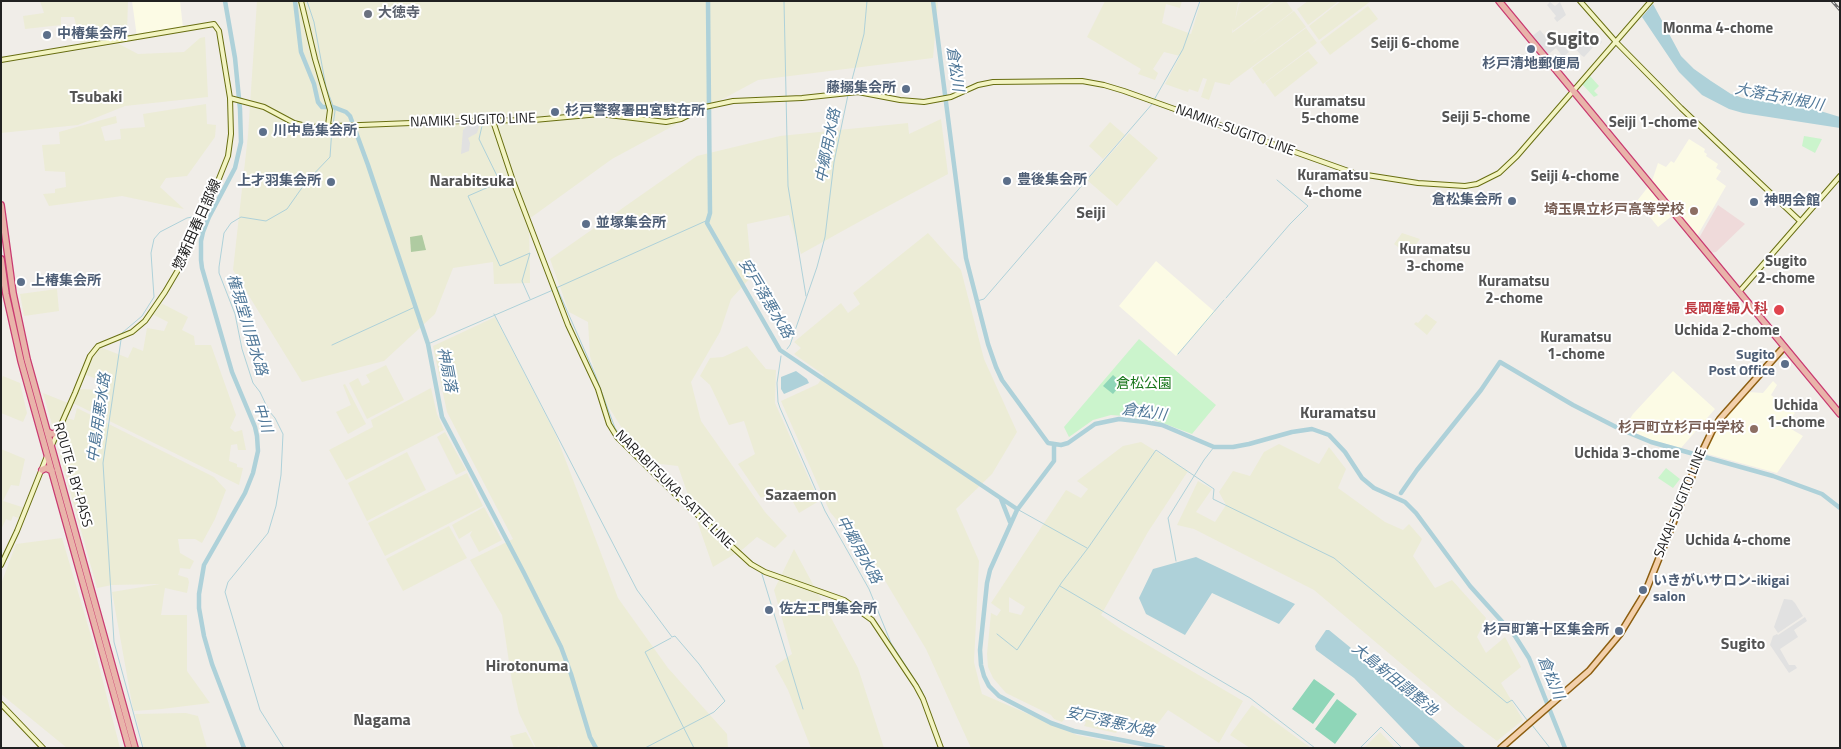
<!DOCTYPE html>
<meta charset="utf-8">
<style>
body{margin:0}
#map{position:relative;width:1841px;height:749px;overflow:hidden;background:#f0ede8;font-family:"Titillium Web",sans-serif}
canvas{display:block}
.frame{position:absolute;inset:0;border:2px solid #212121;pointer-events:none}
</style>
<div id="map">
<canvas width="1841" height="749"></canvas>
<div class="frame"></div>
</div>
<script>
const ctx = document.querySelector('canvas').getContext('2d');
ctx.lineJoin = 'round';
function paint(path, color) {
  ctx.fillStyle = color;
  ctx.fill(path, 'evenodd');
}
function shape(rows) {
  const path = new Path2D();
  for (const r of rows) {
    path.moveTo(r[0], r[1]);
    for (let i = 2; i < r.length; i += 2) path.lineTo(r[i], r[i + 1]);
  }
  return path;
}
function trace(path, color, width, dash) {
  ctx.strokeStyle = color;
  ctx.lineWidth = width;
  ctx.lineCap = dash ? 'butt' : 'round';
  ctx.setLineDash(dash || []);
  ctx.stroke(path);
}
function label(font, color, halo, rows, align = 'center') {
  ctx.font = font + ' "Titillium Web","Noto Sans JP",sans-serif';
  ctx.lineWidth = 4;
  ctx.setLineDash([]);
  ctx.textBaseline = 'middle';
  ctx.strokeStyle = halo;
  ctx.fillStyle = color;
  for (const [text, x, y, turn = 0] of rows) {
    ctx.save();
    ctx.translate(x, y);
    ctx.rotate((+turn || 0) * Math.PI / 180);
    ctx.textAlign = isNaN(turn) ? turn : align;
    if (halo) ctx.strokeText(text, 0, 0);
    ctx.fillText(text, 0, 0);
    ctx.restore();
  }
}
paint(shape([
 [1718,205,1745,224,1716,252,1711,253,1699,238]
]), '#efdada');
paint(shape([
 [132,1,180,1,183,28,137,37],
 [1689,139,1705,149,1704,152,1707,154,1706,156,1718,164,1716,168,1721,171,1716,179,1726,186,1697,236,1652,181,1658,163,1666,167,1671,161,1674,163],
 [1648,187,1672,216,1658,227,1637,201],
 [1156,261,1215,312,1176,356,1119,306],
 [1673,371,1715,409,1681,448,1652,440,1624,428,1633,414],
 [1773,381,1777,385,1771,395,1795,413,1786,426,1803,436,1777,473,1704,453,1718,427,1748,392,1763,393]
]), '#fcfbe5');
paint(shape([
 [40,1,128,1,127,32,81,45,74,17,61,17,61,25,25,29,23,16,44,13],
 [257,1,938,1,933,58,758,80,612,159,529,219,530,283,494,284,493,262,453,268,435,314,384,361,302,382,233,270,248,135],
 [1105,1,1182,1,1180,8,1166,4,1162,23,1191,34,1201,1,1241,1,1238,3,1235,21,1239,4,1243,1,1273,1,1233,31,1233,28,1232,33,1275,1,1286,1,1293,11,1248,46,1294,11,1306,27,1230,83,1230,85,1215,82,1209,100,1201,97,1207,79,1203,78,1198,92,1189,89,1188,92,1165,84,1180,56,1164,52,1153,69,1158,73,1155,80,1138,74,1141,69,1087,37],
 [1308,1,1339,1,1308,25,1297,9],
 [1341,1,1371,1,1319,40,1309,26],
 [1368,6,1378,19,1330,55,1320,42],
 [1306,28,1317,43,1263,84,1252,68],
 [205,37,208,97,125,106,78,125,1,133,1,63,119,44,138,54,184,52,200,38],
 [1308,51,1318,63,1275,97,1265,83],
 [206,104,207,124,216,125,215,137,187,176,166,178,160,187,184,209,122,196,49,206,43,194,55,193,55,189,66,187,65,172,45,171,42,145,60,144,59,132,116,116,117,123,101,127,105,141,121,139,120,129,145,127,143,114],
 [941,119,948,174,866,218,801,254,789,215,747,224,752,276,731,299,720,332,691,382,701,421,765,512,787,536,775,548,757,537,743,549,713,567,678,466,643,462,605,401,590,356,588,322,569,312,550,259,697,156,780,136,908,123,909,134],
 [1110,122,1125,135,1103,159,1089,146],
 [1129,133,1158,158,1117,206,1087,180],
 [928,233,961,270,984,359,1017,432,992,474,956,509,979,561,974,662,982,694,1077,735,1143,748,971,748,926,649,878,569,830,512,781,401,818,384,824,375,794,354,801,348,794,342,841,303,848,313,860,304,853,293],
 [1402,233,1420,239,1412,250,1405,245,1402,250,1394,244],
 [57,289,59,311,24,316,20,294],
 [159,302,188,317,182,330,194,336,195,345,211,345,236,415,230,428,235,432,242,430,246,450,238,450,237,444,231,445,229,461,237,464,237,467,243,468,239,485,73,403,80,389,100,390,102,385,99,380,84,374,93,354,100,347,128,358,133,347,143,351,147,328,164,331,168,322,152,314],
 [1426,314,1437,322,1427,335,1414,324,1416,322,1418,323],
 [495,317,556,435,618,598,668,668,727,734,728,748,560,748,559,746,554,748,536,748,519,713,512,682,502,615,470,560,513,539,447,412,433,346],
 [747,346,766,369,776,370,775,403,819,501,799,513,786,489,761,498,738,464,755,454,744,421,729,425,710,385,700,376,710,358,723,357],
 [386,365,404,400,367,419,349,383,358,378,362,386,370,382,366,375],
 [3,376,20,383,27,413,23,422,1,413,1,381],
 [345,384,366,424,348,434,336,412,351,405,343,385],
 [431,388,437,414,444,430,346,480,329,450,373,427,371,420],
 [43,393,68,403,56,429,53,428],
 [77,408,214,477,226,490,215,519,202,543,195,539,178,539,180,553,194,561,190,569,180,568,178,575,188,578,189,582,187,593,165,588,161,615,187,615,187,671,210,703,162,709,134,711,133,709,112,592,160,584,112,585,97,588,60,455,61,455,66,441,57,437,66,418,74,420],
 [445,432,466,470,456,475,437,437],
 [1141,442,1188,471,1148,532,1101,615,1122,630,1243,701,1219,743,1168,710,1156,726,1154,725,1147,731,1133,724,1135,721,1128,716,1116,733,1084,726,1086,722,1079,717,1080,713,1073,708,1062,722,1054,719,1051,715,1006,693,993,678,988,667,987,654,991,613,997,616,1001,610,991,603,1066,490,1081,498,1088,489,1077,481,1123,446],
 [1009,597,1025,607,1021,615,1009,612],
 [1279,444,1319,464,1329,447,1346,469,1338,488,1385,522,1403,530,1409,524,1422,539,1413,556,1435,588,1452,580,1486,618,1477,637,1486,653,1505,637,1521,667,1501,683,1523,720,1497,741,1456,710,1314,590,1194,529,1177,525,1198,481,1212,489,1196,512,1215,522,1226,505,1219,492,1233,471,1250,476,1264,452],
 [1,449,25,459,19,486,11,485,3,501,25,508,21,519,13,516,11,521,6,519,1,530],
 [407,452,426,490,367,521,348,483],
 [467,473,483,506,385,556,368,523],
 [484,507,502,540,479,552,470,535,472,531,459,539,452,525],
 [449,526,467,558,403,591,386,559],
 [62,538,92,639,120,748,67,748,1,694,1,584,16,544],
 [794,549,858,668,884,748,811,748,788,690,775,666,792,654,774,590],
 [1252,705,1311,748,1250,748,1230,735],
 [186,713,198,716,207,748,144,748,135,714],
 [526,732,535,748,514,748,510,736],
 [1380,732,1395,748,1364,748]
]), '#ececd6');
paint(shape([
 [422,235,426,250,411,252,410,237]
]), '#afcba1');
paint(shape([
 [1590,76,1599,86,1594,91,1598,95,1594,97,1582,84],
 [1804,136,1822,139,1815,153,1802,146],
 [1139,339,1216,405,1192,434,1149,418,1111,415,1093,420,1069,437,1064,427],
 [1666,468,1680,479,1673,488,1658,478]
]), '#cbf4cc');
paint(shape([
 [1113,375,1122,383,1113,394,1103,386],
 [1314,679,1335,694,1313,724,1292,709],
 [1337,699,1357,714,1335,744,1315,729]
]), '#8fd6b8');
paint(shape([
 [1550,2,1555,6,1560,2,1566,15,1557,22,1554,18,1556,16,1547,5],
 [1540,30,1554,47,1560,42,1569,52,1563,57,1556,48,1546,56,1531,37],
 [1596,35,1602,42,1600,44,1598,42,1584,57,1581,55,1573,46,1580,40,1585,45],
 [469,124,480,124,477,133,468,138,470,143,469,151,461,154,463,130],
 [1784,599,1792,600,1795,603,1803,616,1778,633,1774,627],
 [1805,617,1807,621,1794,630,1798,637,1780,649,1789,665,1795,665,1797,668,1789,673,1770,645,1773,636,1777,634,1778,635]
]), '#e1e1e1');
paint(shape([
 [1653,4,1681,56,1694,69,1711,81,1731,94,1743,98,1817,110,1840,117,1840,128,1743,113,1729,109,1702,95,1679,72,1642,17],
 [796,371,807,379,809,383,784,394,781,389,781,377],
 [1196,557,1295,604,1279,624,1212,593,1185,635,1146,614,1139,598,1153,569],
 [1326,630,1329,630,1351,648,1351,651,1359,655,1465,747,1421,748,1354,678,1316,650,1315,646]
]), '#aed1d9');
trace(shape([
 [307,1,314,22,326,87,335,111,333,125],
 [784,1,788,186,806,296],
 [849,91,864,34,867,1],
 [1154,100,1183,49,1200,1],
 [482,126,479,139,500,182,468,196,500,266,530,253,522,281,530,299],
 [203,216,209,217],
 [556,288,708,220],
 [557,288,595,374,615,428,626,443,736,547],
 [1226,298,1290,224,1308,206,1277,180],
 [977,301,984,299,1153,103],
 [494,314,637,590,672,637,675,636,699,664,725,701,714,712,645,748],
 [428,344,553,290],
 [332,345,415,307],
 [787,349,790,345,817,267,825,237,834,162,848,95],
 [1178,354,1224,300],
 [781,356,777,383,778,402,780,408,825,511,869,589,891,643,922,691,943,748],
 [1017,509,1087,548],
 [746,557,755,564],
 [1176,561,1168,518,1204,460,1214,447],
 [761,571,803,709],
 [1060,586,1250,698,1315,748],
 [997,634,1017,650,1062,582,1088,548,1156,450,1214,489,1213,499,1334,558,1507,703,1512,700,1527,720],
 [671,638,645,652,694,748],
 [1532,725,1550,748],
 [143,748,114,642,103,463,122,333,142,316,154,297,151,253,154,239,160,232,187,218,197,216],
 [284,748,260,710,225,592,228,582,268,533,276,506,281,475,283,434,275,418,269,411,260,392,253,383,242,349,235,314,219,273,219,267,224,233,231,223,241,217,266,221,287,209,306,182,330,157,332,128],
 [1360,748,1381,727,1402,748]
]), '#aed1d9', 1);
trace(shape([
 [225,1,235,58,240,109,241,142,235,168,209,217,203,232,201,241,201,260,202,268,232,372,255,427,257,436,258,451,253,473,245,493,204,565,199,594,199,608,204,636,212,664,244,748],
 [295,1,301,52,314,84,318,102,322,107,333,107,346,112,350,116,368,165,428,344,442,417,524,573,561,647,571,674,590,737,596,748],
 [708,1,710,213,707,223,780,350,1017,509],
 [933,1,966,258,988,344,996,367,1002,380,1048,443,1061,445,1068,443,1095,424,1119,419,1145,422,1162,425,1214,447,1233,447,1249,444,1292,432,1312,429,1329,435,1345,452,1362,478,1374,488,1405,502,1416,513,1470,586,1515,636,1529,658,1565,748],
 [1622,430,1651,442,1773,476,1822,494,1840,508],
 [1054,445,1054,461,1017,510,990,570,987,583,980,650,981,665,984,676,989,686,999,696,1051,723,1074,731,1163,748],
 [1401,493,1417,470,1481,390,1500,362,1573,405,1616,427],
 [1001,499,1010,522]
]), '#aed1d9', 4.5);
const secondary = shape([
 [301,1,315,59,330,110,328,125],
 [1580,1,1616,42,1681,108,1800,221],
 [1,60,214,24,219,31,230,98,231,134,228,156,218,181,201,212,188,253,165,292,145,321,132,332,98,346,90,356,75,393,52,445],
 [230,98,264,107,294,123,310,127,462,121,534,120,600,114,666,122,681,119,705,107,733,101,802,98,858,92,900,100,924,102,951,97,978,85,993,82,1082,81,1104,85,1124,91,1354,173,1418,183,1465,186,1477,184,1499,173,1517,156,1651,1],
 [493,121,513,181,568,325,598,389,609,424,617,437,678,497,751,564,765,572,844,600,872,620,916,686,923,699,941,748],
 [1739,292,1840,176],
 [1,565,17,531,47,456],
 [1,704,43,748]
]);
const primary = shape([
 [1501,748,1589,671,1620,634,1645,593,1700,456,1712,431,1720,419,1784,347]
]);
const trunk = shape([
 [1499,1,1840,414],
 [1,205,13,293,27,359,135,748],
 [1,259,6,294,21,361,129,748],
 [47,431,51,434,57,433],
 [42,470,46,468,52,471]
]);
trace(secondary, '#686e11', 6);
trace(primary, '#8d5e10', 8);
trace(trunk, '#c93a71', 8);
trace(secondary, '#f3f4c3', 4);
trace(primary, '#f3d0ab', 5);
trace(trunk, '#e9b4aa', 5.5);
const rail = shape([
 [1832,1,1840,10]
]);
trace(rail, '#6f6f6f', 3);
trace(rail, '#fff', 1, [4]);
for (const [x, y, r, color] of [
 [368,14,5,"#6b7280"],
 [47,35,5,"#5c6f8a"],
 [1531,49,5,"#5c6f8a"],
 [906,89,5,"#5c6f8a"],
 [555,112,5,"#5c6f8a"],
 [263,132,5,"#5c6f8a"],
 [1007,181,5,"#5c6f8a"],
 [331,182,5,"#5c6f8a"],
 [1512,201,5,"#5c6f8a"],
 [1754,202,5,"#5c6f8a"],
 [1694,211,5,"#8d6e63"],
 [586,224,5,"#5c6f8a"],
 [21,282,5,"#5c6f8a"],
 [1779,310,6,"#e0444e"],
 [1785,364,5,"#5c6f8a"],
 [1754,429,5,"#8d6e63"],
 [1643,590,5,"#5c6f8a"],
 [769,610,5,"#5c6f8a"],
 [1619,631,5,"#5c6f8a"]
]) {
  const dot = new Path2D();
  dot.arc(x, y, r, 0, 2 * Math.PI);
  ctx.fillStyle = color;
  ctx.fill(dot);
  trace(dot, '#fff', 2);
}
label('bold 14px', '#5b616d', '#fff', [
 ["大徳寺",378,14]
], 'left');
label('bold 14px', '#4e5e75', '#fff', [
 ["中椿集会所",57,35],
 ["杉戸清地郵便局",1531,65,"center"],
 ["藤搦集会所",896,89,"right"],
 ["杉戸警察署田宮駐在所",565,112],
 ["川中島集会所",273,132],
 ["豊後集会所",1017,181],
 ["上才羽集会所",321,182,"right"],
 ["倉松集会所",1502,201,"right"],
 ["神明会館",1764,202],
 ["並塚集会所",596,224],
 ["上椿集会所",31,282],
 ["Sugito",1775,356,"right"],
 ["Post Office",1775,372,"right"],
 ["いきがいサロン-ikigai",1653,582],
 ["salon",1653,598],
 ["佐左エ門集会所",779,610],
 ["杉戸町第十区集会所",1609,631,"right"]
], 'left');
label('14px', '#212121', '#fff', [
 ["NAMIKI-SUGITO LINE",473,121,-2],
 ["NAMIKI-SUGITO LINE",1235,131,20],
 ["惣新田春日部線",198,225,-66],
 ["ROUTE 4 BY-PASS",72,475,74],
 ["NARABITSUKA-SATTE LINE",674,490,45],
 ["SAKAI-SUGITO LINE",1681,503,-68]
]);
label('bold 14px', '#785e54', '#fff', [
 ["埼玉県立杉戸高等学校",1684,211],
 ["杉戸町立杉戸中学校",1744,429]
], 'right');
label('bold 14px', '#be3a42', '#fff', [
 ["長岡産婦人科",1768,310]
], 'right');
label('14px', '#18761b', '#fff', [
 ["倉松公園",1144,385]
]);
label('bold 15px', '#545454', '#fff', [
 ["Monma 4-chome",1718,29],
 ["Seiji 6-chome",1415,44],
 ["Kuramatsu",1330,102],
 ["5-chome",1330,119],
 ["Seiji 5-chome",1486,118],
 ["Seiji 1-chome",1653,123],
 ["Kuramatsu",1333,176],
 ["4-chome",1333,193],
 ["Seiji 4-chome",1575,177],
 ["Kuramatsu",1435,250],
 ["3-chome",1435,267],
 ["Sugito",1786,262],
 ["2-chome",1786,279],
 ["Kuramatsu",1514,282],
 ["2-chome",1514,299],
 ["Uchida 2-chome",1727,331],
 ["Kuramatsu",1576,338],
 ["1-chome",1576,355],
 ["Uchida",1796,406],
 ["1-chome",1796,423],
 ["Uchida 3-chome",1627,454],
 ["Uchida 4-chome",1738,541]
]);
label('italic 15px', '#4f7798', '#fff', [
 ["倉松川",954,69,82],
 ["大落古利根川",1779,98,11],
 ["中郷用水路",829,146,-79],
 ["安戸落悪水路",765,299,59],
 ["権現堂川用水路",246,325,73],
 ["神扇落",446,370,79],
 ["倉松川",1144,413,8],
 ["中島用悪水路",100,418,-82],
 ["中川",262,418,73],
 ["中郷用水路",858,550,61],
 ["倉松川",1550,678,68],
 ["大島新田調整池",1394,680,39],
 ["安戸落悪水路",1110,723,13]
]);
label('bold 16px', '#545454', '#fff', [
 ["Tsubaki",96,98],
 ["Narabitsuka",472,182],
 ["Seiji",1091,214],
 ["Kuramatsu",1338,414],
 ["Sazaemon",801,496],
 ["Sugito",1743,645],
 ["Hirotonuma",527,667],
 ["Nagama",382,721]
]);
label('bold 19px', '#545454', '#fff', [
 ["Sugito",1573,40]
]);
</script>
